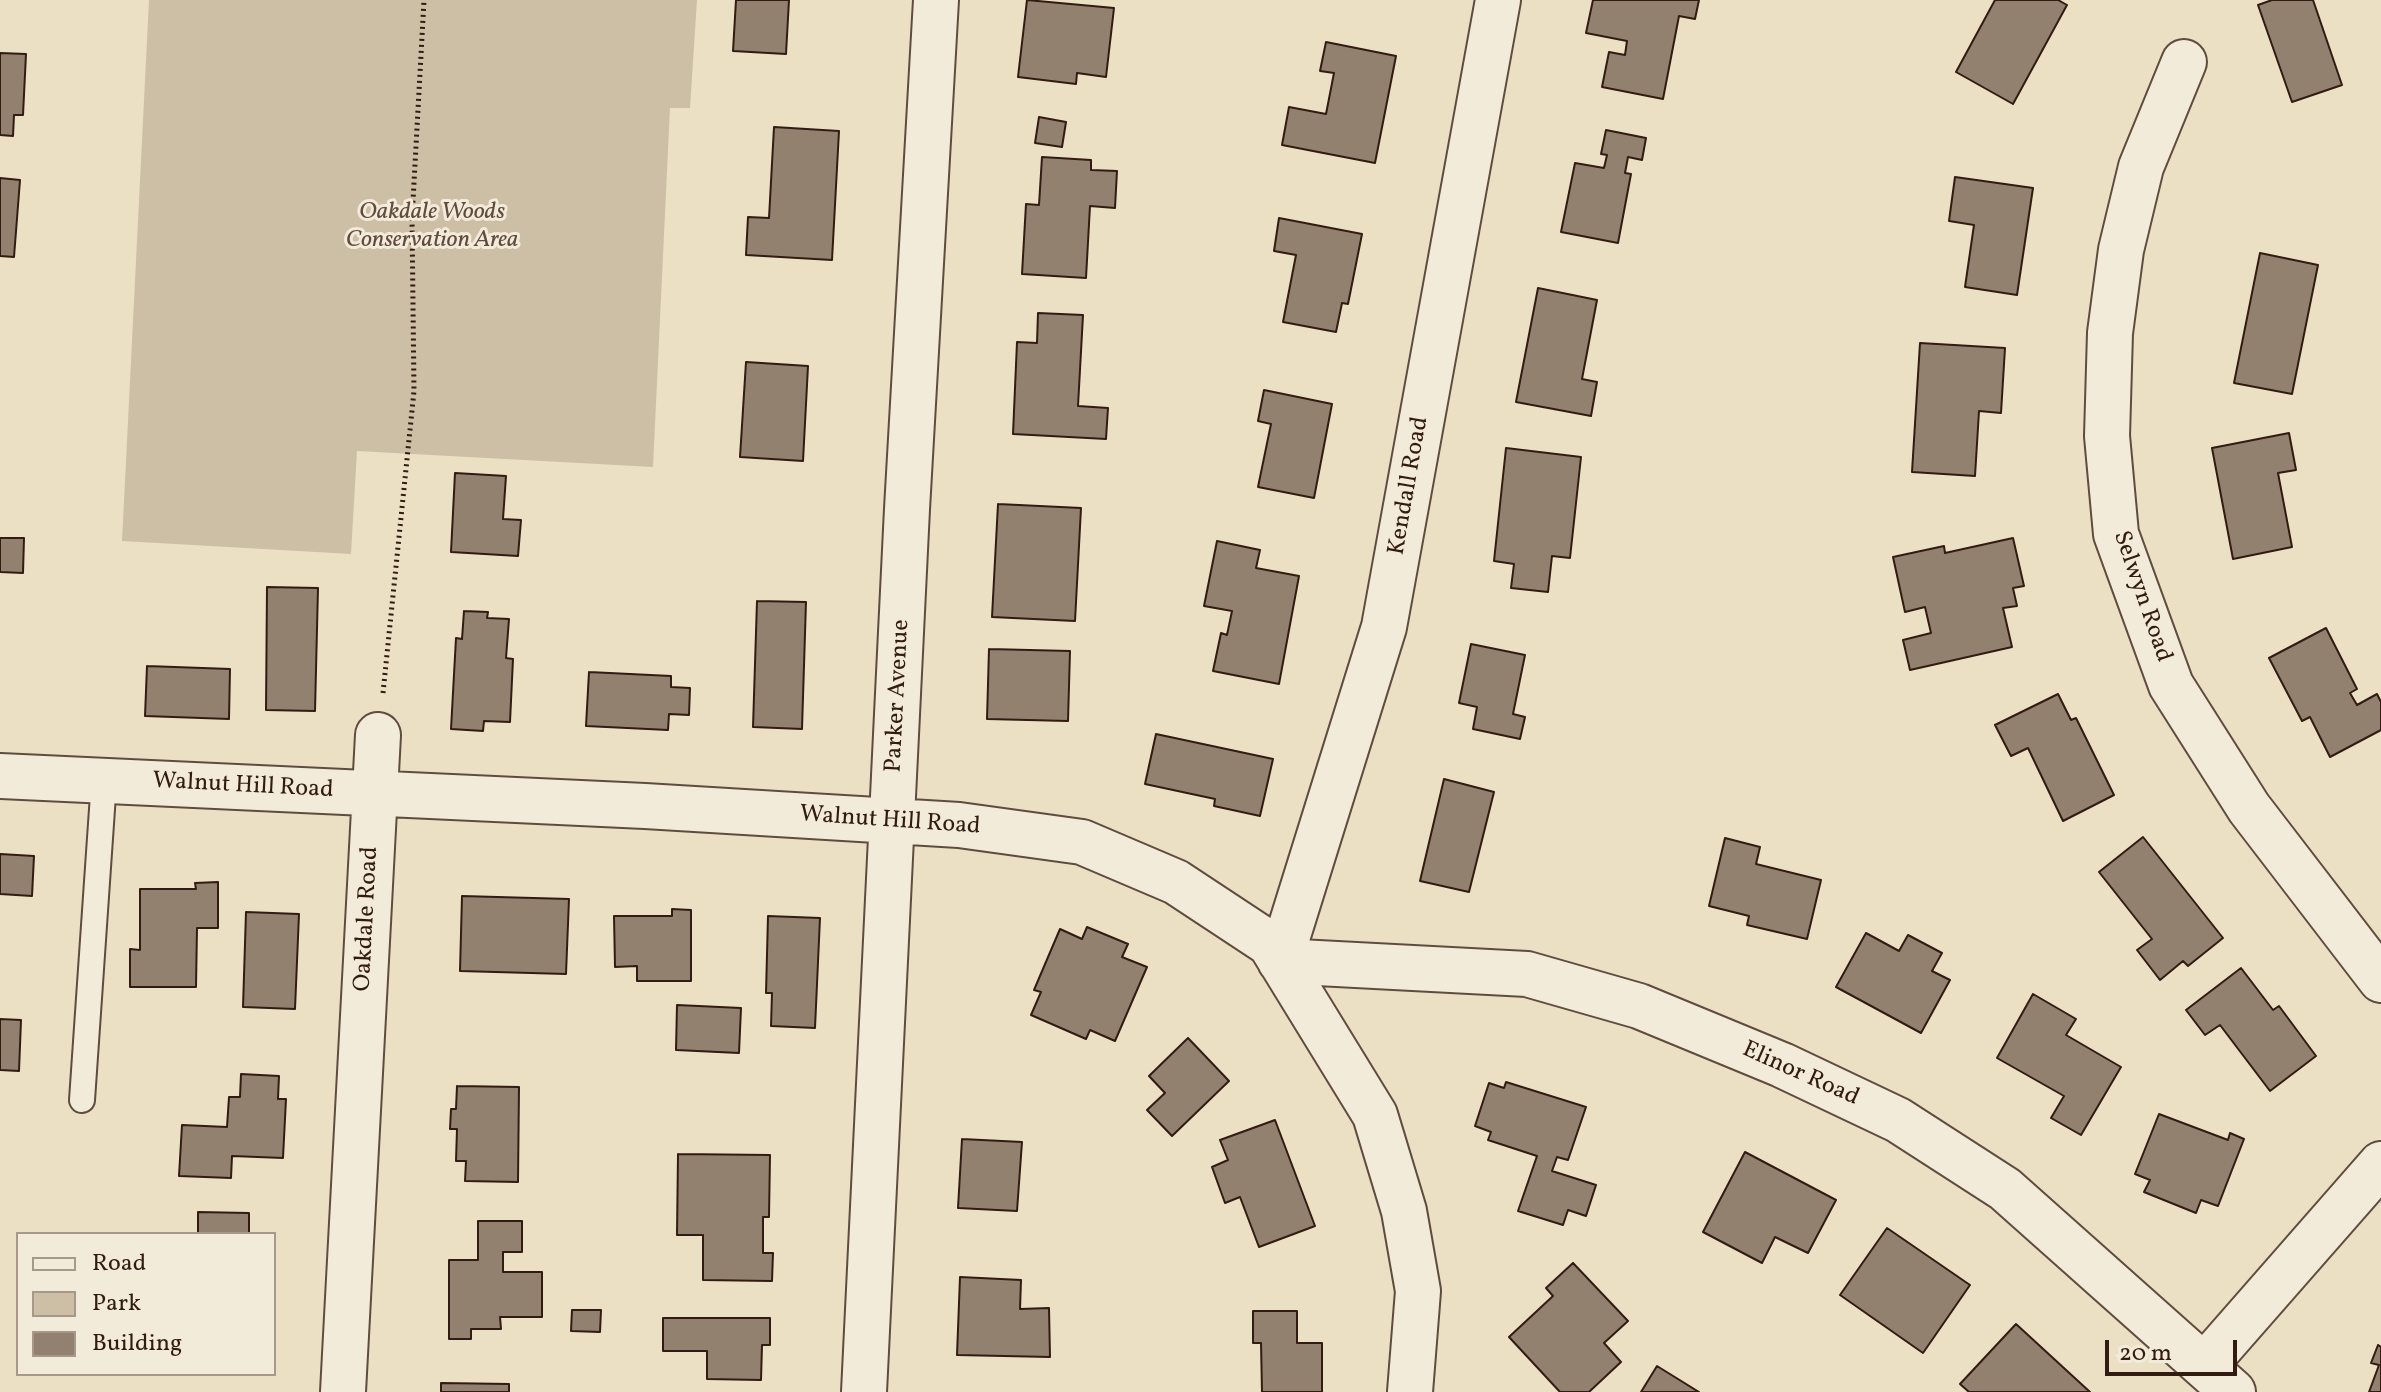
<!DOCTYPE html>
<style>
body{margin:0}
#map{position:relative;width:2381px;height:1392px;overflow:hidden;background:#ece0c4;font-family:Vollkorn,serif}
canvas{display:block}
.legend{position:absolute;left:16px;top:1232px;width:260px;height:144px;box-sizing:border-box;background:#f3ebd9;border:2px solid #a6988a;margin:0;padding:10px 14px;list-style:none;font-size:24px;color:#321b13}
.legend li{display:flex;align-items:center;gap:16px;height:40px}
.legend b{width:40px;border:2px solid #a6988a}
.scale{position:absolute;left:2105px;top:1340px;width:132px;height:36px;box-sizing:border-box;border:4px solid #321b13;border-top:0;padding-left:10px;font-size:24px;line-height:28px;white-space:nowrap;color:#321b13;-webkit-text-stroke:6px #f3ebd9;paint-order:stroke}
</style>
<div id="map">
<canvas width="2381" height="1392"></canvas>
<ul class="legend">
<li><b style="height:10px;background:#f3ebd9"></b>Road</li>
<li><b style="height:22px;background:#ccbfa6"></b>Park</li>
<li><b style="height:22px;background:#93816f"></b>Building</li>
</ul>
<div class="scale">20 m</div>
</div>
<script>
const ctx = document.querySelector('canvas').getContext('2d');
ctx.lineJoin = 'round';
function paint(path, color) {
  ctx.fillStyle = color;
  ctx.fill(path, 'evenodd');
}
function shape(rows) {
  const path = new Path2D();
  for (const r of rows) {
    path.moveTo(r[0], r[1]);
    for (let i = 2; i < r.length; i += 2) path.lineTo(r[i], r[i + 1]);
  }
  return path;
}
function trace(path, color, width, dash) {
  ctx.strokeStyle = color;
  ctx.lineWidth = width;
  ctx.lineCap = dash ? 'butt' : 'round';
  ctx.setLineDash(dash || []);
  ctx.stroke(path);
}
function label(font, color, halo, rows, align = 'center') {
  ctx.font = font + ' Vollkorn,serif';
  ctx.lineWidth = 6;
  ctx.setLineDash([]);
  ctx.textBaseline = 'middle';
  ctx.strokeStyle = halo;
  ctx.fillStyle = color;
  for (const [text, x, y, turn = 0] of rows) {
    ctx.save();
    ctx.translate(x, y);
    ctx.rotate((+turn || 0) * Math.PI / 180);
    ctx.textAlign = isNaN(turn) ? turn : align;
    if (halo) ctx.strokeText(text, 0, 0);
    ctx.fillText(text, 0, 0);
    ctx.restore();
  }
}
paint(shape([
 [149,0,697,0,690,108,670,108,653,467,357,451,351,554,122,541]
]), '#ccbfa6');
const building = shape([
 [736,0,789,0,786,54,733,51,736,0],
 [1027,0,1114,8,1106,77,1077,73,1076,84,1018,77,1027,0],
 [1593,0,1699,0,1695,19,1679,16,1663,99,1602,87,1609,52,1625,55,1627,41,1586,33,1593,0],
 [1995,0,2058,0,2067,5,2013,104,1956,72,1995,0],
 [2272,0,2313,0,2342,85,2292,102,2258,5,2272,0],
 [1326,42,1396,56,1375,163,1282,145,1289,107,1326,114,1334,73,1320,71,1326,42],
 [0,53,26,54,23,115,14,115,13,136,0,135,0,53],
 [1039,117,1066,122,1062,147,1035,143,1039,117],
 [774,127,839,131,832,260,746,255,748,217,769,218,774,127],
 [1606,130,1646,138,1642,160,1628,157,1625,173,1631,174,1618,243,1561,232,1575,163,1604,168,1607,155,1601,154,1606,130],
 [1042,157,1091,160,1091,170,1117,171,1115,208,1090,206,1086,278,1022,274,1026,204,1039,205,1042,157],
 [1955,177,2033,188,2017,295,1965,287,1974,225,1949,221,1955,177],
 [0,178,20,180,14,257,0,256,0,178],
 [1279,218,1362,234,1348,304,1342,303,1336,332,1283,322,1296,255,1274,251,1279,218],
 [2260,253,2318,265,2292,394,2234,383,2260,253],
 [1538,288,1597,300,1582,379,1597,382,1591,416,1516,402,1538,288],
 [1038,313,1083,315,1078,406,1108,408,1106,439,1013,434,1017,342,1037,343,1038,313],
 [1920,343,2005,348,2001,413,1979,411,1975,476,1912,472,1920,343],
 [746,362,808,366,803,461,740,457,746,362],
 [1264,390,1332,404,1314,498,1258,487,1271,424,1258,421,1264,390],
 [2289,433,2296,470,2278,473,2292,547,2233,559,2212,448,2289,433],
 [1506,448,1581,457,1570,558,1552,556,1548,592,1511,588,1514,564,1494,561,1506,448],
 [455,473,506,476,503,519,521,520,518,556,451,552,455,473],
 [998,504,1081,508,1075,621,992,617,998,504],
 [0,538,24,538,23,573,0,572,0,538],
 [2013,538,2024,586,2013,588,2017,606,2003,608,2012,647,1910,670,1903,640,1931,633,1925,607,1905,612,1893,557,1944,546,1945,553,2013,538],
 [1217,541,1260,550,1256,568,1299,576,1279,684,1213,671,1221,633,1227,635,1232,611,1204,606,1217,541],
 [267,587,318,588,315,711,266,710,267,587],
 [757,601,806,602,802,729,753,727,757,601],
 [464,611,488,612,487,618,509,619,506,658,513,659,510,722,484,721,483,731,451,729,456,638,462,639,464,611],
 [2326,628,2357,689,2350,693,2357,705,2377,694,2381,702,2381,730,2330,757,2310,717,2302,721,2269,658,2326,628],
 [1471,644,1525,655,1513,714,1525,717,1520,739,1473,729,1477,707,1459,703,1471,644],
 [989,649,1070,651,1068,721,987,719,989,649],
 [147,666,230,669,229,719,145,716,147,666],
 [589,672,671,676,671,687,690,688,689,715,669,714,668,730,586,726,589,672],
 [2058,694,2071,720,2076,718,2114,795,2063,821,2028,748,2011,756,1995,725,2058,694],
 [1156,734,1273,759,1260,816,1214,806,1215,799,1145,784,1156,734],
 [1444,779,1494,792,1469,892,1420,881,1444,779],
 [2143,837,2223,938,2188,966,2183,961,2160,980,2137,950,2152,939,2099,872,2143,837],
 [1725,838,1760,847,1756,864,1821,880,1807,939,1747,925,1749,916,1709,906,1725,838],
 [0,854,34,856,32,896,0,894,0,854],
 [218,882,218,928,197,928,196,987,130,987,130,949,140,950,140,889,196,889,195,883,218,882],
 [462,896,569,899,566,974,460,971,462,896],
 [672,909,691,910,691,981,637,981,637,966,615,967,614,916,672,916,672,909],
 [246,912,299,914,295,1009,243,1007,246,912],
 [768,916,820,918,815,1028,771,1026,772,993,766,993,768,916],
 [1087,927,1128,944,1122,957,1147,967,1115,1041,1090,1030,1086,1039,1031,1015,1041,992,1034,990,1060,929,1082,939,1087,927],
 [1866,933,1899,951,1908,935,1942,953,1932,971,1950,980,1921,1033,1836,987,1866,933],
 [2241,968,2273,1010,2279,1006,2316,1056,2270,1091,2220,1025,2205,1035,2186,1010,2241,968],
 [2033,994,2076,1019,2066,1035,2121,1067,2081,1135,2051,1118,2064,1096,1997,1058,2033,994],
 [677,1005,741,1008,739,1053,676,1050,677,1005],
 [0,1019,21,1020,19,1071,0,1070,0,1019],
 [1188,1038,1229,1081,1172,1136,1147,1110,1165,1093,1149,1076,1188,1038],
 [241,1074,279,1076,278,1099,286,1099,283,1158,232,1156,231,1178,179,1176,182,1125,227,1127,229,1097,240,1097,241,1074],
 [1506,1082,1586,1107,1568,1160,1557,1157,1552,1171,1596,1185,1586,1216,1568,1210,1563,1225,1518,1211,1537,1156,1488,1140,1491,1132,1475,1126,1489,1083,1504,1088,1506,1082],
 [457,1086,519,1087,518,1182,465,1181,466,1161,456,1161,457,1129,450,1129,451,1109,456,1109,457,1086],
 [2159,1114,2228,1140,2230,1133,2244,1139,2218,1206,2201,1200,2196,1213,2144,1192,2150,1180,2135,1174,2159,1114],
 [1275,1120,1315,1226,1259,1247,1240,1197,1225,1203,1212,1167,1228,1160,1220,1140,1275,1120],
 [962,1139,1022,1142,1017,1211,958,1208,962,1139],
 [1745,1152,1836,1200,1808,1253,1775,1237,1762,1263,1703,1232,1745,1152],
 [678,1154,770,1155,769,1217,763,1217,763,1253,773,1253,772,1281,703,1280,703,1235,677,1235,678,1154],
 [198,1212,249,1213,249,1234,198,1234,198,1212],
 [478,1221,522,1221,522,1252,503,1252,503,1272,542,1272,542,1317,500,1317,501,1329,471,1329,471,1339,449,1339,449,1260,478,1260,478,1221],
 [1887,1228,1970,1285,1923,1353,1840,1295,1887,1228],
 [1573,1263,1628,1321,1604,1343,1621,1362,1589,1392,1560,1392,1509,1337,1553,1296,1546,1288,1573,1263],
 [960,1277,1021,1280,1020,1309,1049,1308,1050,1357,957,1355,960,1277],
 [572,1310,601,1310,600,1332,571,1331,572,1310],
 [1253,1311,1297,1311,1297,1343,1322,1343,1322,1392,1262,1392,1261,1343,1253,1343,1253,1311],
 [663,1318,770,1318,770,1345,762,1345,761,1380,707,1379,707,1351,663,1351,663,1318],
 [2016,1324,2090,1392,1969,1392,1960,1384,2016,1324],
 [2378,1345,2381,1347,2381,1392,2369,1392,2379,1365,2371,1363,2378,1345],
 [1657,1366,1699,1392,1641,1392,1657,1366],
 [441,1383,509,1384,509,1392,441,1392,441,1383]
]);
paint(building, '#93816f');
trace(building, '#321b13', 2);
const lane = shape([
 [82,1100,104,780]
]);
const street = shape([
 [1498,0,1384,627,1280,961,1527,974,1639,1006,1782,1065,1898,1120,2005,1189,2233,1392],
 [2184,62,2141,167,2121,250,2110,333,2107,436,2116,534,2171,685,2249,808,2381,980],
 [0,776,645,806,959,825,1082,842,1176,882,1270,944,1375,1115,1404,1211,1418,1291,1410,1392],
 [2205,1365,2381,1164],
 [343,1392,378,735],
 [864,1392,907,509,936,0]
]);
trace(lane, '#604c3f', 28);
trace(street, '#604c3f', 48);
trace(shape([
 [383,693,414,391,412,219,424,0]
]), '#321b13', 5, [2, 4]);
trace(lane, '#f3ebd9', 24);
trace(street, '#f3ebd9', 44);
label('italic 24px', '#604c3f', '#f3ebd9', [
 ["Oakdale Woods",432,214],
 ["Conservation Area",432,242]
]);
label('24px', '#321b13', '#f3ebd9', [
 ["Kendall Road",1410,486,-80],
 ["Selwyn Road",2141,597,71],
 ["Parker Avenue",899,696,-87],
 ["Walnut Hill Road",243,787,3],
 ["Walnut Hill Road",890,822,4],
 ["Oakdale Road",368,919,-87],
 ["Elinor Road",1800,1075,24]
]);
</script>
